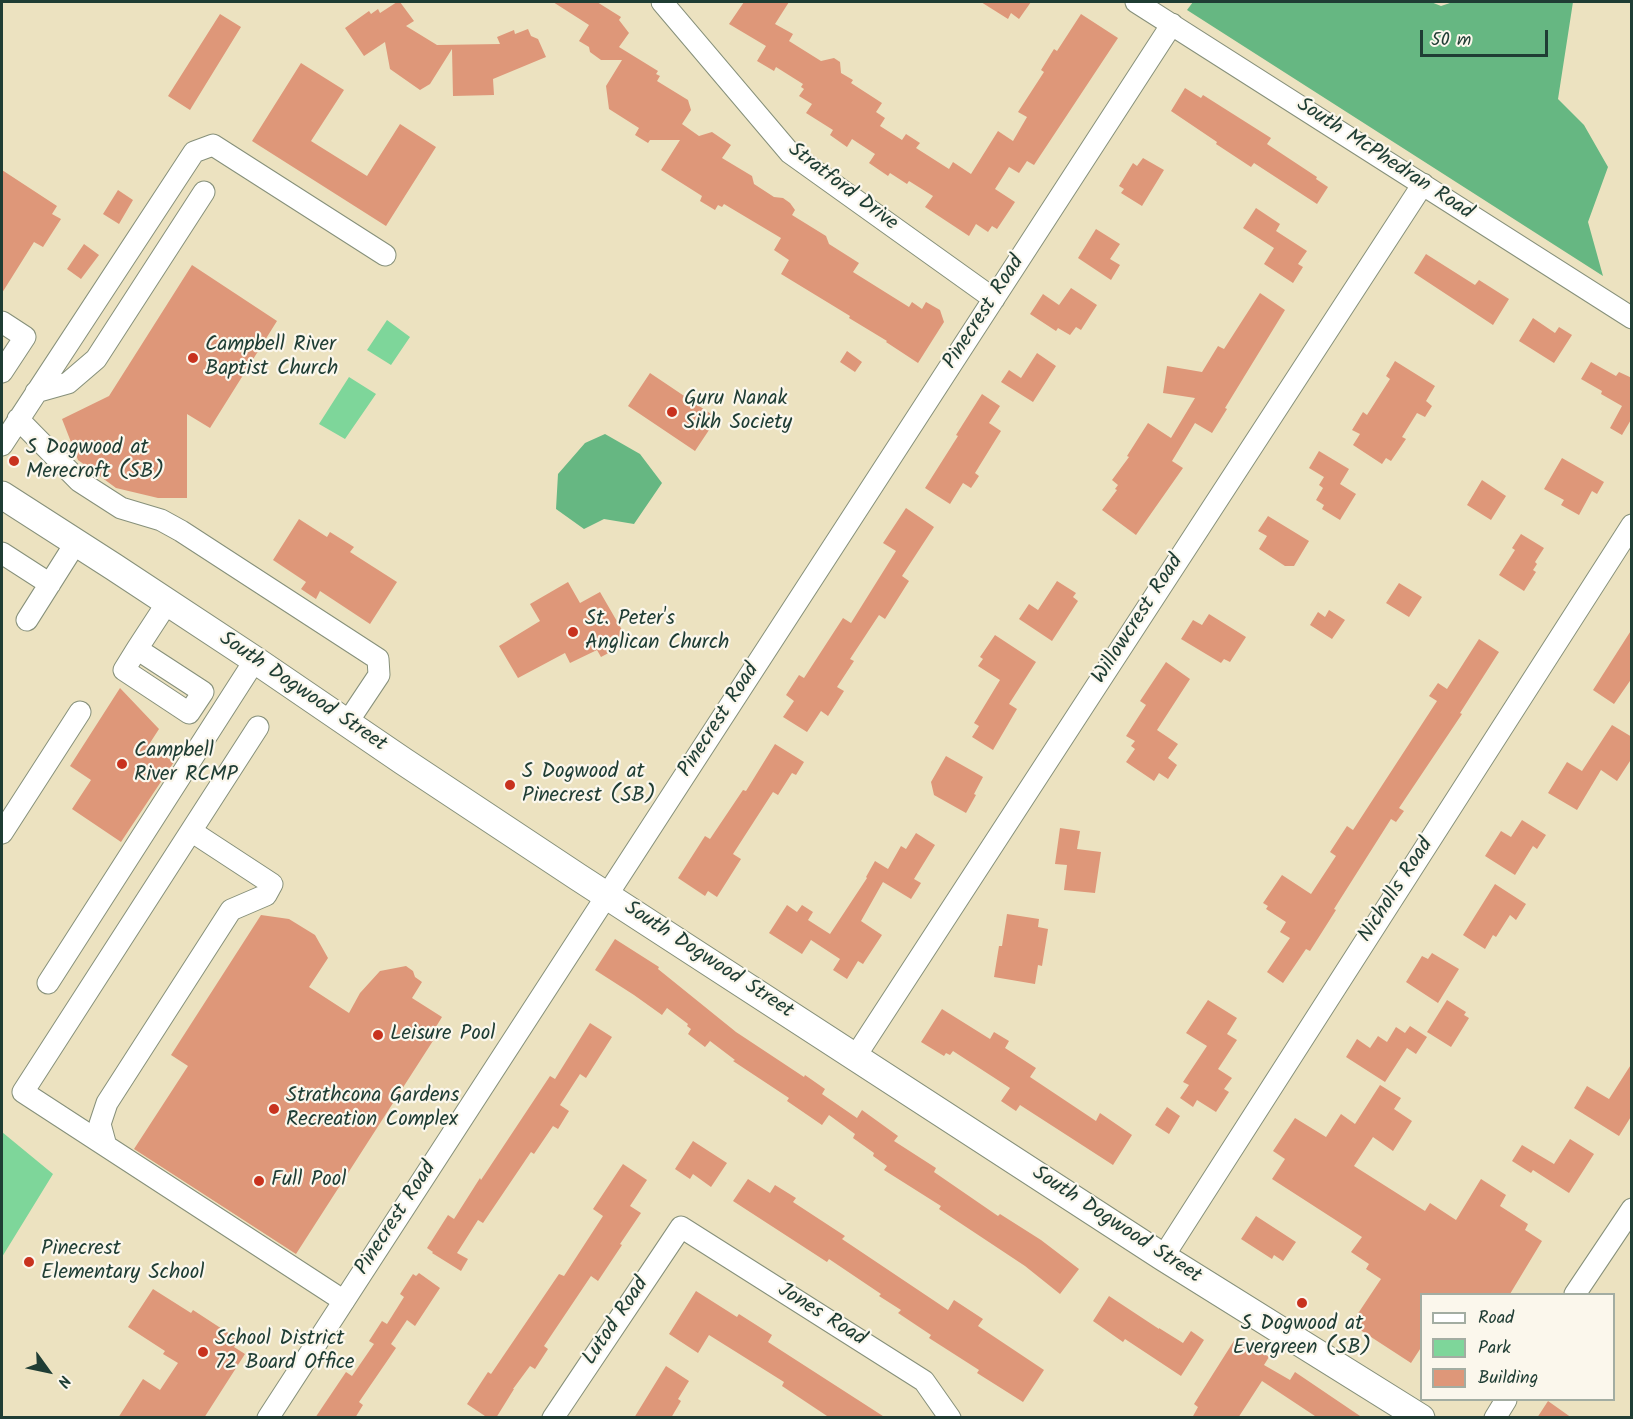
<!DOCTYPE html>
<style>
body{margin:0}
#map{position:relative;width:1633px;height:1419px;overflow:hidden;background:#ece2c0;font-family:Kalam,sans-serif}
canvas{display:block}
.frame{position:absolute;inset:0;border:3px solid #1f3d34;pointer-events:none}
.legend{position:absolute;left:1420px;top:1293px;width:195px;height:108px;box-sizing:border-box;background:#fbf7ec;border:2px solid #a3ada2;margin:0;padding:8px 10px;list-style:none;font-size:18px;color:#1f3d34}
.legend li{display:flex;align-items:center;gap:12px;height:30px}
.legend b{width:30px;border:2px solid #a3ada2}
.north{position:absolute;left:18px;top:1341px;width:60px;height:60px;-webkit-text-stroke:4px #fbf7ec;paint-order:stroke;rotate:123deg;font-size:16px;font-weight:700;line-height:24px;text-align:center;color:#1f3d34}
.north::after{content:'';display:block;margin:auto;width:21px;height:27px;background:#1f3d34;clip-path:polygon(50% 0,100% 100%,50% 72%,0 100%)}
.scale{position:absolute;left:1420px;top:30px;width:128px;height:27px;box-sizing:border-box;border:3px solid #1f3d34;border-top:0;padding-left:8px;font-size:18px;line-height:21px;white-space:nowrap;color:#1f3d34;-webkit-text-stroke:4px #fbf7ec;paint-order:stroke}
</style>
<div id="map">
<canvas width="1633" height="1419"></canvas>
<div class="frame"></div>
<ul class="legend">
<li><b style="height:8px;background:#fff"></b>Road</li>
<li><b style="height:16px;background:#7ed69a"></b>Park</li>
<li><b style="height:16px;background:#de9779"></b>Building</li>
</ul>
<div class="north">N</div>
<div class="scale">50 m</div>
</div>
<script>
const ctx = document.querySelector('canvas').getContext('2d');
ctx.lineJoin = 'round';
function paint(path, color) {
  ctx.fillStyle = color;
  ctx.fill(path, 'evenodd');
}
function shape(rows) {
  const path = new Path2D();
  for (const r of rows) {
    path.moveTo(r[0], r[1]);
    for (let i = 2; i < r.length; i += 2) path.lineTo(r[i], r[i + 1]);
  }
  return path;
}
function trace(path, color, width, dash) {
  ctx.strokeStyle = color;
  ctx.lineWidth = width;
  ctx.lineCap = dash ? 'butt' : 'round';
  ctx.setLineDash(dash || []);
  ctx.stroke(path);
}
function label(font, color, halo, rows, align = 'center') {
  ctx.font = font + ' Kalam,sans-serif';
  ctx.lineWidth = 4.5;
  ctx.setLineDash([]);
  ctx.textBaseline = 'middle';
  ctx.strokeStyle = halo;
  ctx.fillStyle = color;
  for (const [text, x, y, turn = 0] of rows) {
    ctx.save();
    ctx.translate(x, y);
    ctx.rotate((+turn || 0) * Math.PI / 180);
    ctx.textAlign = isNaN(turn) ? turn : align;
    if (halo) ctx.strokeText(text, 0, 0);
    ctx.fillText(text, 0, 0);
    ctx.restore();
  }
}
paint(shape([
 [387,320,410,337,391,365,367,350],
 [349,377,376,394,345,439,319,424],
 [2,1132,53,1174,2,1257]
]), '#7ed69a');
paint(shape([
 [1193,2,1431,2,1441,6,1453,2,1573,2,1558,99,1584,125,1608,167,1588,222,1603,276,1187,10],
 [605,434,640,454,662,483,634,524,604,519,584,529,556,509,558,474,585,443]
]), '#66b782');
paint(shape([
 [397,2,400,2,414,21,406,26,437,45,500,44,497,37,514,30,515,34,528,29,531,36,538,39,546,57,493,79,494,95,453,96,452,49,430,84,420,90,390,69,385,42,364,56,345,28,369,11,371,14,378,9,380,13],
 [553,2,597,2,621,17,619,20,629,33,619,47,658,71,656,74,660,76,657,81,688,100,691,110,682,124,699,136,712,132,731,145,722,158,752,176,754,184,774,197,783,198,790,203,795,210,792,215,826,236,829,244,859,263,853,272,909,307,912,302,922,309,926,302,940,310,944,322,918,363,886,342,887,341,849,318,850,316,781,274,789,260,774,250,781,238,724,204,722,207,718,205,715,210,700,201,702,196,661,170,680,140,650,140,648,143,635,135,639,128,609,109,606,86,622,60,601,60,590,52,589,47,579,41,589,25],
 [744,2,789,2,775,24,793,34,789,41,821,61,834,58,840,62,841,73,853,80,851,83,882,103,876,112,885,118,880,126,902,140,906,134,920,143,916,148,949,169,953,162,971,174,998,131,1013,141,1027,117,1018,112,1044,72,1041,70,1054,49,1057,51,1081,14,1118,38,1034,165,1027,161,1019,173,1009,167,995,189,1015,202,997,229,992,226,988,232,976,224,969,236,925,207,933,196,909,181,907,184,890,173,888,176,869,163,875,154,852,139,847,147,830,135,833,130,806,113,812,104,799,96,804,89,801,87,803,84,776,67,774,71,757,61,766,46,729,24],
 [981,2,1031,2,1019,19,1011,13,1008,19],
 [220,14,241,27,190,110,168,96],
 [301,63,344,90,311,141,367,176,400,124,436,147,386,226,252,141],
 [1185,88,1201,98,1203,95,1271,138,1267,144,1317,177,1316,179,1328,187,1317,204,1254,163,1251,167,1216,144,1217,142,1171,111],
 [1143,158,1164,170,1142,206,1121,193,1124,189,1119,186,1133,163,1137,166],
 [2,170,57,206,52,214,61,219,43,247,34,242,2,293],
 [118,190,133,200,119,224,103,214],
 [1256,208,1280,224,1276,231,1307,251,1298,264,1303,267,1293,283,1264,264,1274,248,1243,228],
 [1096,229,1120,244,1110,259,1120,265,1111,280,1078,258],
 [84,244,99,255,81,279,67,269],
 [1426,254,1475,285,1479,280,1509,299,1493,325,1414,273],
 [192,265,277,321,210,428,187,414,187,498,158,498,116,488,78,460,62,419,109,396],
 [1071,288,1097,305,1081,330,1076,327,1070,335,1058,328,1056,331,1030,314,1043,294,1059,305],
 [1260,293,1285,310,1225,408,1227,409,1212,433,1195,423,1172,461,1183,468,1136,535,1102,510,1117,490,1115,489,1118,485,1112,480,1129,457,1127,456,1148,423,1171,438,1195,398,1163,393,1167,366,1202,372,1218,346,1224,349],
 [1533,318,1555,333,1559,327,1572,335,1554,363,1519,341],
 [847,351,862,362,855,372,840,362],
 [1037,353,1056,366,1033,402,1001,382,1009,370,1021,378],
 [1395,361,1435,386,1426,401,1432,406,1425,417,1417,413,1402,437,1406,439,1391,461,1386,458,1382,464,1353,445,1360,434,1352,430,1363,412,1367,415,1390,379,1386,376],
 [1591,362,1616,376,1619,372,1632,378,1632,418,1622,435,1610,428,1622,406,1601,394,1602,391,1581,379],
 [650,373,717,418,695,451,628,406],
 [982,394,1000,406,989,423,1001,431,975,473,979,476,971,488,963,483,950,504,925,488,958,436,956,435],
 [1319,451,1349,469,1340,484,1356,494,1340,520,1322,509,1324,505,1316,500,1323,488,1319,485,1324,477,1309,468],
 [1562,458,1604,482,1597,494,1592,491,1579,515,1561,505,1564,500,1544,489],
 [1482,480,1506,496,1491,520,1467,505],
 [906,508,934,527,902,576,909,581,885,619,879,615,850,659,854,661,837,687,844,691,828,716,821,711,807,732,783,717,794,701,786,695,799,675,804,678,843,618,851,623,896,551,883,543],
 [1268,516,1309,541,1294,566,1285,566,1259,549,1267,536,1258,531],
 [299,519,327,537,330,532,354,547,350,552,397,582,370,624,320,591,316,599,301,589,306,582,273,560],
 [1521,534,1544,548,1535,562,1537,564,1533,570,1536,572,1524,591,1499,575,1515,550,1512,548],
 [1057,581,1076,593,1073,597,1078,601,1052,641,1019,619,1029,604,1038,610],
 [568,582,580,603,600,592,629,642,601,657,597,650,570,663,565,653,518,678,499,646,540,621,530,604],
 [1399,583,1422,597,1409,617,1386,603],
 [1329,610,1345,620,1332,639,1310,625,1318,612,1325,617],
 [1209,614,1246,637,1230,662,1224,659,1221,663,1181,639,1193,620,1202,625],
 [1632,629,1632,678,1614,704,1593,690],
 [995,635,1036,662,1009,704,1017,709,993,750,972,737,979,726,974,723,1000,680,978,666,983,659,980,657],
 [1479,639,1499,652,1460,713,1462,714,1399,808,1404,811,1396,822,1391,819,1334,909,1336,910,1310,951,1306,949,1283,983,1267,972,1290,938,1280,932,1286,922,1266,909,1268,906,1263,903,1282,875,1311,894,1336,856,1330,852,1347,826,1353,830,1437,701,1429,696,1438,683,1447,689],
 [1166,662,1190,679,1157,730,1178,744,1168,758,1177,765,1168,779,1159,773,1154,781,1126,762,1135,749,1131,746,1135,741,1126,736,1146,705,1140,701],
 [120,688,159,729,148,746,174,762,121,842,72,809,91,780,70,766],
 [1612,725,1632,737,1632,758,1617,781,1601,770,1577,810,1548,793,1567,762,1582,771],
 [775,744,804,762,796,775,792,773,778,795,773,792,733,854,741,859,717,897,708,891,705,896,678,878,705,836,710,839,743,790,746,791],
 [946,756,983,777,974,794,976,795,966,813,934,795,931,782],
 [1522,820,1546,835,1537,849,1533,846,1515,875,1485,856,1501,831,1511,837],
 [1060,828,1080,831,1077,849,1101,852,1095,893,1064,890,1067,865,1055,864],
 [916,833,935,845,914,879,921,883,911,899,883,882,861,921,882,935,863,964,858,961,847,979,833,970,840,959,811,940,802,954,769,933,787,905,797,912,802,905,813,912,808,920,830,934,867,878,866,877,875,861,888,869,901,846,906,849],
 [1495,884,1526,904,1516,920,1510,915,1496,937,1493,935,1485,949,1463,935],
 [1007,914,1039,919,1038,927,1048,929,1042,966,1038,965,1035,984,994,977,999,946,1002,946],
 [261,915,289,919,315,935,328,958,309,987,349,1013,360,993,380,971,406,966,413,971,415,977,422,982,412,998,442,1017,434,1030,438,1033,296,1254,134,1149,188,1066,171,1055],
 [615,939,659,967,658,969,736,1032,804,1077,805,1075,825,1089,822,1094,857,1118,862,1110,898,1136,894,1141,936,1168,934,1172,998,1216,1000,1214,1041,1240,1079,1269,1060,1294,1025,1266,939,1209,941,1206,884,1170,887,1166,873,1156,874,1153,853,1138,855,1134,829,1115,822,1125,787,1101,789,1098,733,1061,735,1060,710,1041,705,1047,688,1034,691,1029,687,1026,688,1024,667,1008,662,1015,634,995,595,970],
 [1432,953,1459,969,1438,1003,1406,982,1422,956,1428,959],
 [1208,1000,1237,1018,1227,1034,1237,1040,1218,1069,1232,1078,1224,1089,1229,1092,1216,1112,1197,1100,1193,1107,1180,1098,1189,1085,1183,1082,1207,1046,1186,1033],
 [1447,1000,1466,1012,1464,1015,1469,1018,1451,1047,1427,1032],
 [942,1009,990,1039,994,1032,1009,1041,1005,1048,1036,1068,1030,1077,1096,1121,1100,1113,1132,1135,1113,1165,1020,1105,1016,1111,1001,1101,1010,1088,953,1051,950,1055,946,1053,944,1056,921,1042],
 [590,1023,612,1037,586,1078,580,1074,560,1105,569,1111,558,1129,553,1126,534,1154,531,1152,483,1223,478,1220,457,1253,468,1259,461,1271,432,1253,433,1252,427,1248,448,1215,454,1219,480,1178,481,1180,550,1076,555,1079],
 [1410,1026,1427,1037,1416,1054,1407,1048,1385,1082,1346,1057,1357,1039,1370,1048,1378,1036,1387,1042,1396,1027,1405,1033],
 [1632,1063,1632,1115,1619,1136,1574,1108,1587,1086,1609,1099],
 [1380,1085,1401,1098,1394,1109,1412,1121,1393,1151,1373,1137,1354,1166,1425,1211,1430,1203,1456,1220,1481,1179,1506,1195,1500,1206,1528,1224,1525,1230,1542,1241,1510,1294,1422,1294,1422,1346,1411,1363,1351,1324,1381,1279,1366,1269,1369,1264,1351,1252,1362,1237,1272,1179,1285,1159,1273,1151,1295,1118,1326,1137,1341,1114,1355,1124],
 [1167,1107,1180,1116,1169,1134,1155,1125],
 [1570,1139,1594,1154,1569,1193,1533,1170,1531,1173,1512,1161,1522,1145,1554,1164],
 [693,1141,727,1163,711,1187,693,1174,690,1179,675,1169],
 [623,1164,647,1180,630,1206,641,1213,620,1244,622,1245,598,1281,591,1276,544,1346,548,1349,535,1369,530,1366,513,1389,514,1389,496,1418,488,1418,467,1404,488,1372,491,1374,559,1274,564,1276,603,1216,593,1209],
 [748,1179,770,1193,775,1185,796,1198,793,1202,845,1236,842,1239,948,1310,954,1300,983,1319,978,1326,1044,1370,1023,1402,977,1373,979,1370,929,1338,931,1335,898,1313,901,1310,879,1296,881,1294,829,1259,827,1262,733,1201],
 [1256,1216,1296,1242,1283,1261,1274,1255,1272,1259,1241,1239],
 [419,1273,440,1288,415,1326,407,1320,391,1344,396,1348,359,1402,363,1405,355,1418,315,1418,346,1372,352,1376,374,1344,369,1341,382,1321,387,1324,404,1297,400,1294,413,1274,416,1276],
 [153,1289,191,1313,193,1310,239,1340,234,1347,245,1354,204,1418,118,1418,143,1379,160,1390,178,1363,163,1354,165,1351,128,1327],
 [696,1291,737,1317,739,1314,772,1335,768,1342,886,1418,830,1418,782,1386,784,1382,709,1335,698,1353,669,1334],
 [1109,1296,1159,1329,1159,1328,1183,1343,1191,1331,1204,1340,1181,1376,1125,1339,1123,1342,1093,1321],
 [1237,1336,1269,1357,1264,1365,1290,1380,1295,1372,1363,1418,1318,1418,1262,1381,1238,1418,1192,1418,1198,1407,1194,1404],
 [666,1366,689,1381,678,1399,681,1401,671,1418,634,1418],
 [1548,1401,1572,1418,1537,1418]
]), '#de9779');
const minor = shape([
 [662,2,790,153,994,299],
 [1136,2,1632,318],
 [2,322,25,337,2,372],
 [36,392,68,383,96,359,204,192],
 [18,419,79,481,121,508,161,520,181,531,378,659,379,675,347,723],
 [2,445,194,152,213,145,385,255],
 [2,553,50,584],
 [27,620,75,544],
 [137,649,203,692,189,713,124,670,137,649,167,603],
 [258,727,23,1092,344,1301],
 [2,833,80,712],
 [48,983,255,660],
 [855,1057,1423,184],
 [106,1146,100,1124,107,1103,231,910,266,895,272,884,191,831],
 [1163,1257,1632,525],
 [1575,1294,1632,1209],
 [268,1418,1172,24],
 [553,1418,681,1227,924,1381,950,1418],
 [1495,1418,1506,1400]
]);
const major = shape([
 [2,495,114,567,255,660,403,761,578,877,1163,1257,1421,1418]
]);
trace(minor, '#86907a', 23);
trace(major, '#86907a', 29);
trace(minor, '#fff', 21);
trace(major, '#fff', 27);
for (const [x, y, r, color] of [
 [193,358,6,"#c8321e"],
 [672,412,6,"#c8321e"],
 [14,461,6,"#c8321e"],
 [573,632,6,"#c8321e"],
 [122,764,6,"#c8321e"],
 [510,785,6,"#c8321e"],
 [378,1035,6,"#c8321e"],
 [274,1109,6,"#c8321e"],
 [259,1181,6,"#c8321e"],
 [29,1262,6,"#c8321e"],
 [1302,1303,6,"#c8321e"],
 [203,1352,6,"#c8321e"]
]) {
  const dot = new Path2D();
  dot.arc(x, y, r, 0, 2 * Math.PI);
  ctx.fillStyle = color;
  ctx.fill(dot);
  trace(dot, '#fbf7ec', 2);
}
label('21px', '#1f3d34', '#fbf7ec', [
 ["South McPhedran Road",1384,160,33],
 ["Stratford Drive",842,188,37],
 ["Pinecrest Road",985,313,-57],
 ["Willowcrest Road",1139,620,-57],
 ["South Dogwood Street",302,693,34],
 ["Pinecrest Road",720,721,-57],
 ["Nicholls Road",1397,891,-57],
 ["South Dogwood Street",708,961,33],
 ["Pinecrest Road",397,1219,-57],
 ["South Dogwood Street",1116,1226,33],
 ["Jones Road",821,1316,32],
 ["Lutod Road",617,1322,-56]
]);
label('21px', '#1f3d34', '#fbf7ec', [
 ["Campbell River",205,346],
 ["Baptist Church",205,370],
 ["Guru Nanak",684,400],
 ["Sikh Society",684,424],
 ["S Dogwood at",26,449],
 ["Merecroft (SB)",26,473],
 ["St. Peter's",585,620],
 ["Anglican Church",585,644],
 ["Campbell",134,752],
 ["River RCMP",134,776],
 ["S Dogwood at",522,773],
 ["Pinecrest (SB)",522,797],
 ["Leisure Pool",390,1035],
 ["Strathcona Gardens",286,1097],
 ["Recreation Complex",286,1121],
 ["Full Pool",271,1181],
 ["Pinecrest",41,1250],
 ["Elementary School",41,1274],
 ["S Dogwood at",1302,1325,"center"],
 ["Evergreen (SB)",1302,1349,"center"],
 ["School District",215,1340],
 ["72 Board Office",215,1364]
], 'left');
</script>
